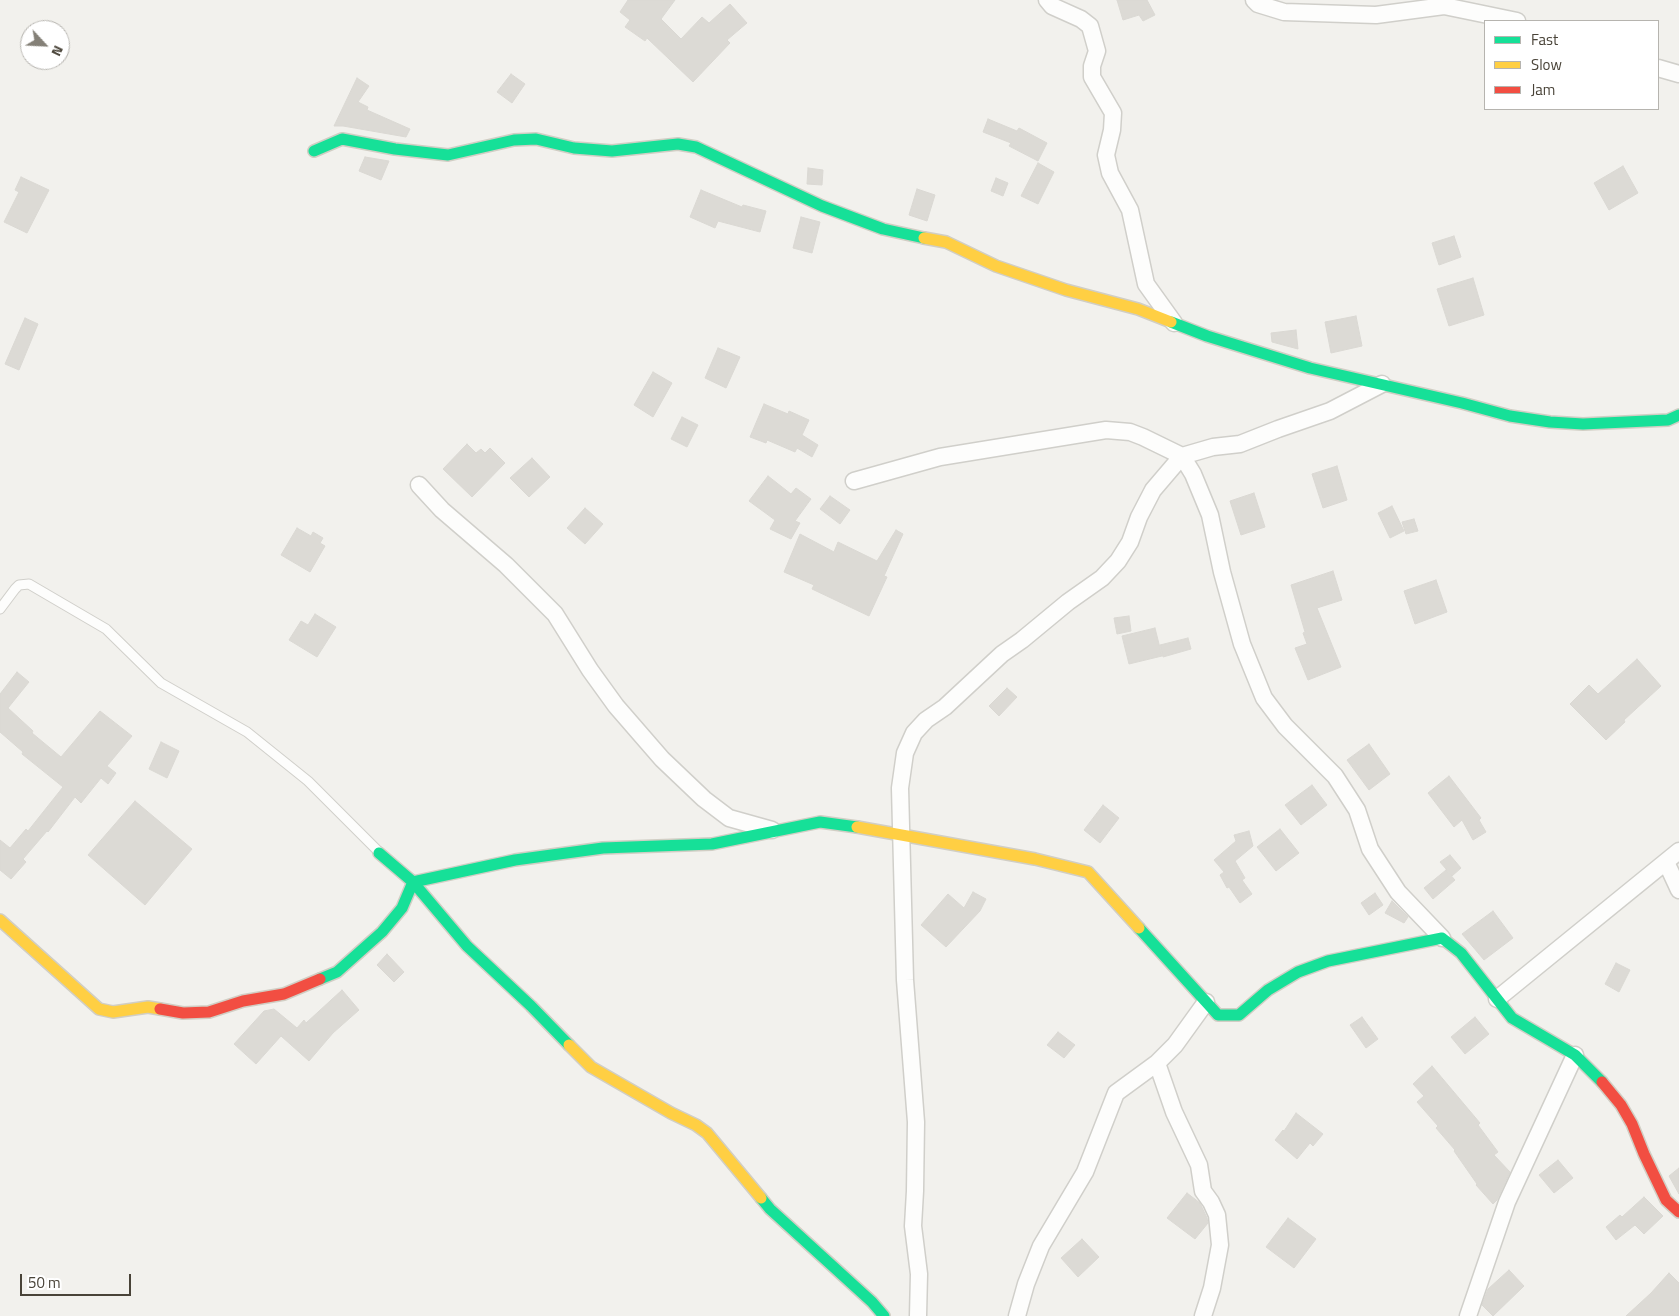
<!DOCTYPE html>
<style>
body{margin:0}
#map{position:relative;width:1679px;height:1316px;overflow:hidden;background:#f2f1ed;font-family:"Titillium Web",sans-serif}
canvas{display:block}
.legend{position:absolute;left:1484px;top:20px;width:175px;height:90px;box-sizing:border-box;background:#fff;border:1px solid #b6b4af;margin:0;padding:6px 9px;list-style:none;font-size:15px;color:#494338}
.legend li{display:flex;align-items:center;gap:10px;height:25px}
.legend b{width:25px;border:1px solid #b6b4af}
.north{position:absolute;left:20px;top:20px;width:50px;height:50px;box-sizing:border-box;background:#fff;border:1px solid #b6b4af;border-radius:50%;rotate:115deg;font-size:14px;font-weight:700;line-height:20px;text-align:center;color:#494338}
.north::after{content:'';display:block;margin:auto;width:18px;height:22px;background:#848077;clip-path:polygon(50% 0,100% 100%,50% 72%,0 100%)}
.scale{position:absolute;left:20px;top:1274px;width:111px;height:22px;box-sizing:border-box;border:2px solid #494338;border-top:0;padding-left:6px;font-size:15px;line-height:18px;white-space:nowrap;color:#494338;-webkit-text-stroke:4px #fff;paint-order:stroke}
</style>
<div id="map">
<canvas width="1679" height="1316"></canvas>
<ul class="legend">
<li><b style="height:6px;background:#16e098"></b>Fast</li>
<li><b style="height:6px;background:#ffcf43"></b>Slow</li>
<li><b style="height:6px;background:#f24e42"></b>Jam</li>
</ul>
<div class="north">N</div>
<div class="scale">50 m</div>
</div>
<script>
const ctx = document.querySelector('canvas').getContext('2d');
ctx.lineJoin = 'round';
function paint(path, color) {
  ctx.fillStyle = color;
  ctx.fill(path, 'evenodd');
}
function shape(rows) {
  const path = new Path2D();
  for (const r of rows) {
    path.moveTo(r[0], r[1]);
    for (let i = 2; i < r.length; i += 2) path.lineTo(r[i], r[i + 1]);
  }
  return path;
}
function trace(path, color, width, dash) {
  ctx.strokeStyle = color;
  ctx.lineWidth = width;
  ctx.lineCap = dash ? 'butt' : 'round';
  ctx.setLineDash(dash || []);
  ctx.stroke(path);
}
const building = shape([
 [628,0,675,0,661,19,681,39,702,17,709,23,730,4,747,23,727,40,730,43,693,82,647,38,645,41,625,27,630,20,620,12,628,0],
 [1117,0,1147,0,1155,15,1143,21,1139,15,1123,20,1117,0],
 [511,74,525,84,512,103,497,92,511,74],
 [357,78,369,86,358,102,368,107,367,110,410,129,406,137,343,126,334,126,357,78],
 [988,119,1017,131,1019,128,1047,143,1038,161,1009,146,1011,143,983,132,988,119],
 [365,157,389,161,381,180,359,171,365,157],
 [1038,163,1054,172,1038,204,1021,196,1038,163],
 [1623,166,1638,193,1609,210,1594,183,1623,166],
 [808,168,823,170,822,185,807,184,808,168],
 [21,177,49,190,27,233,4,222,19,192,15,190,21,177],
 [996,178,1008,183,1003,196,991,191,996,178],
 [917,189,935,195,927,221,909,215,917,189],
 [701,190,742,207,743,205,766,211,760,232,718,221,715,228,690,217,701,190],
 [801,217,820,222,812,253,793,248,801,217],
 [1454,236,1461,257,1439,265,1432,243,1454,236],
 [1473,278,1484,315,1449,326,1437,289,1473,278],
 [1356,316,1362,346,1331,353,1325,322,1356,316],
 [25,318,38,324,19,370,5,364,25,318],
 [1296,330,1298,349,1272,342,1271,333,1296,330],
 [718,348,740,357,726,388,705,378,718,348],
 [653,372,672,383,653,417,634,405,653,372],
 [764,404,788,414,789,411,809,420,802,435,818,445,812,457,797,448,795,452,767,440,766,443,750,437,764,404],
 [682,417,698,425,687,447,671,439,682,417],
 [467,444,476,453,481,449,485,453,490,448,505,463,472,497,443,469,467,444],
 [532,458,550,477,529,497,510,478,532,458],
 [1337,466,1347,500,1323,508,1312,474,1337,466],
 [768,476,791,494,796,488,811,499,795,521,800,523,791,539,770,529,775,520,749,501,768,476],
 [1254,493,1265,527,1241,535,1230,501,1254,493],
 [830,496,850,510,840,524,820,509,830,496],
 [1392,506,1404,531,1390,538,1378,513,1392,506],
 [585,508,603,524,585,544,567,528,585,508],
 [1414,519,1418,531,1406,534,1402,522,1414,519],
 [297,528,311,536,313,532,323,538,320,543,325,546,310,572,281,555,297,528],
 [896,530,903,534,884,576,887,577,869,616,812,589,814,585,784,572,800,534,834,552,838,542,877,561,896,530],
 [1333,571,1342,600,1317,608,1341,667,1308,680,1295,648,1307,644,1303,633,1305,632,1291,585,1333,571],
 [1436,580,1447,612,1415,624,1404,591,1436,580],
 [315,614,336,627,317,657,289,640,301,621,308,625,315,614],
 [1129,616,1131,631,1117,634,1114,618,1129,616],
 [1155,628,1162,656,1129,664,1122,636,1155,628],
 [1188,638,1191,649,1163,657,1160,645,1188,638],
 [1637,659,1661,686,1624,720,1625,722,1606,740,1570,704,1589,685,1598,694,1637,659],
 [17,672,29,682,8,708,33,731,32,733,61,757,100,711,132,736,107,766,116,773,108,784,101,778,81,803,75,797,48,832,47,831,23,859,26,862,11,879,0,870,0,840,10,848,26,829,28,831,63,787,22,754,23,752,0,732,0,694,17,672],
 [1007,688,1017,697,999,716,989,706,1007,688],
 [161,742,179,751,167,778,149,769,161,742],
 [1369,744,1390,774,1369,790,1347,760,1369,744],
 [1449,776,1481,818,1479,820,1486,832,1473,840,1462,820,1454,827,1428,793,1449,776],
 [1312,785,1327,805,1301,825,1285,805,1312,785],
 [135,801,192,849,145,905,88,855,135,801],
 [1103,805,1119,818,1100,843,1084,830,1103,805],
 [1280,829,1299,853,1276,871,1257,847,1280,829],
 [1249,831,1253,846,1235,861,1245,878,1242,880,1252,894,1240,903,1229,887,1227,888,1220,875,1224,872,1214,860,1236,841,1234,835,1249,831],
 [1450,855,1461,868,1452,876,1440,862,1450,855],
 [1446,870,1455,880,1433,899,1424,888,1446,870],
 [973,892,986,899,980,911,946,947,921,925,948,894,964,908,973,892],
 [1375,893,1383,905,1369,915,1361,903,1375,893],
 [1392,901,1408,917,1404,923,1385,913,1392,901],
 [1493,911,1513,938,1484,960,1462,934,1493,911],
 [387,954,404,972,394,982,377,965,387,954],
 [1616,963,1630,970,1619,992,1605,984,1616,963],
 [342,990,359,1010,333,1033,309,1061,281,1036,256,1064,234,1044,264,1011,274,1009,297,1028,304,1020,306,1023,342,990],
 [1362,1017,1378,1039,1366,1048,1350,1025,1362,1017],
 [1475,1017,1489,1034,1465,1054,1451,1037,1475,1017],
 [1058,1032,1075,1045,1064,1058,1047,1045,1058,1032],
 [1432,1066,1480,1123,1478,1125,1498,1152,1494,1155,1510,1172,1497,1200,1493,1204,1476,1185,1477,1184,1454,1151,1455,1150,1436,1128,1438,1126,1417,1102,1424,1096,1413,1084,1432,1066],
 [1296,1113,1323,1134,1313,1146,1310,1143,1297,1159,1275,1140,1283,1130,1284,1131,1296,1113],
 [1558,1160,1573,1178,1554,1193,1539,1175,1558,1160],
 [1679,1168,1679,1194,1669,1176,1679,1168],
 [1187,1193,1200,1203,1207,1218,1208,1223,1195,1239,1167,1218,1187,1193],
 [1644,1197,1663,1216,1644,1234,1635,1225,1616,1240,1606,1227,1620,1215,1622,1217,1644,1197],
 [1288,1218,1316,1239,1294,1268,1266,1247,1288,1218],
 [1082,1239,1099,1257,1078,1277,1061,1258,1082,1239],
 [1509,1270,1524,1286,1493,1316,1482,1305,1488,1289,1509,1270],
 [1669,1273,1679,1283,1679,1316,1626,1316,1651,1293,1669,1273]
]);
paint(building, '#dcdad5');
trace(building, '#dad8d3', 1);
const lane = shape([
 [0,609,15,589,19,585,29,584,106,629,161,683,247,732,308,781,379,852]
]);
const street = shape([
 [1047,0,1052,6,1081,19,1090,26,1097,51,1092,66,1092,77,1113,113,1112,130,1106,155,1110,173,1130,210,1146,284,1174,323],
 [1254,0,1258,4,1284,12,1376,15,1444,6,1517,21],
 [1658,68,1679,74],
 [854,481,940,457,1106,430,1130,432,1143,437,1182,456,1193,474,1210,515,1222,572,1242,644,1264,698,1285,726,1335,776,1357,810,1370,849,1398,892,1442,938],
 [419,485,442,510,506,565,555,614,590,670,616,706,662,759,704,799,729,818,772,830],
 [1666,862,1679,890],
 [1497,999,1679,851],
 [1157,1063,1174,1112,1199,1165,1203,1191,1211,1202,1217,1215,1220,1245,1212,1288,1203,1316],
 [918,1316,919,1274,913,1226,915,1191,916,1122,905,980,900,788,905,753,914,733,926,720,945,707,1002,654,1022,640,1068,602,1102,578,1118,561,1130,542,1139,517,1153,490,1182,456,1213,447,1240,444,1278,429,1330,411,1382,384],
 [1017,1316,1026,1284,1041,1246,1085,1172,1116,1093,1157,1063,1175,1045,1206,1002],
 [1468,1316,1507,1202,1575,1055]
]);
const fast = shape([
 [314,151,342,139,395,149,448,155,514,140,536,139,574,148,612,151,678,144,696,147,822,206,883,229,924,238],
 [1171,322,1207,336,1310,368,1462,403,1510,416,1550,422,1583,424,1668,420,1679,415],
 [379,853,413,882,515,860,603,848,712,844,820,822,857,827],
 [1139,928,1218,1015,1239,1015,1268,990,1298,972,1328,961,1442,938,1461,953,1512,1018,1575,1055,1602,1082],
 [320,979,337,972,382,932,402,908,413,882,467,946,531,1006,569,1045],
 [761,1198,770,1209,872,1302,884,1316]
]);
const slow = shape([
 [924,238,946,242,996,266,1066,290,1138,309,1171,322],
 [857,827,1035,859,1088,872,1139,928],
 [0,920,99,1009,113,1012,148,1007,160,1009],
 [569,1045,591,1067,671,1113,696,1125,707,1133,761,1198]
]);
const jam = shape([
 [160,1009,183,1013,209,1012,243,1001,284,994,320,979],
 [1602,1082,1621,1105,1632,1124,1644,1154,1666,1200,1679,1212]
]);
trace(lane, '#d0cfca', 11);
trace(street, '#d0cfca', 19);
trace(fast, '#d1cec4', 14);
trace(slow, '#d1cec4', 14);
trace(jam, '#d1cec4', 14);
trace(lane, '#fdfdfc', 9);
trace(street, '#fdfdfc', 16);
trace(fast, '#16e098', 11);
trace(slow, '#ffcf43', 11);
trace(jam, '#f24e42', 11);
</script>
